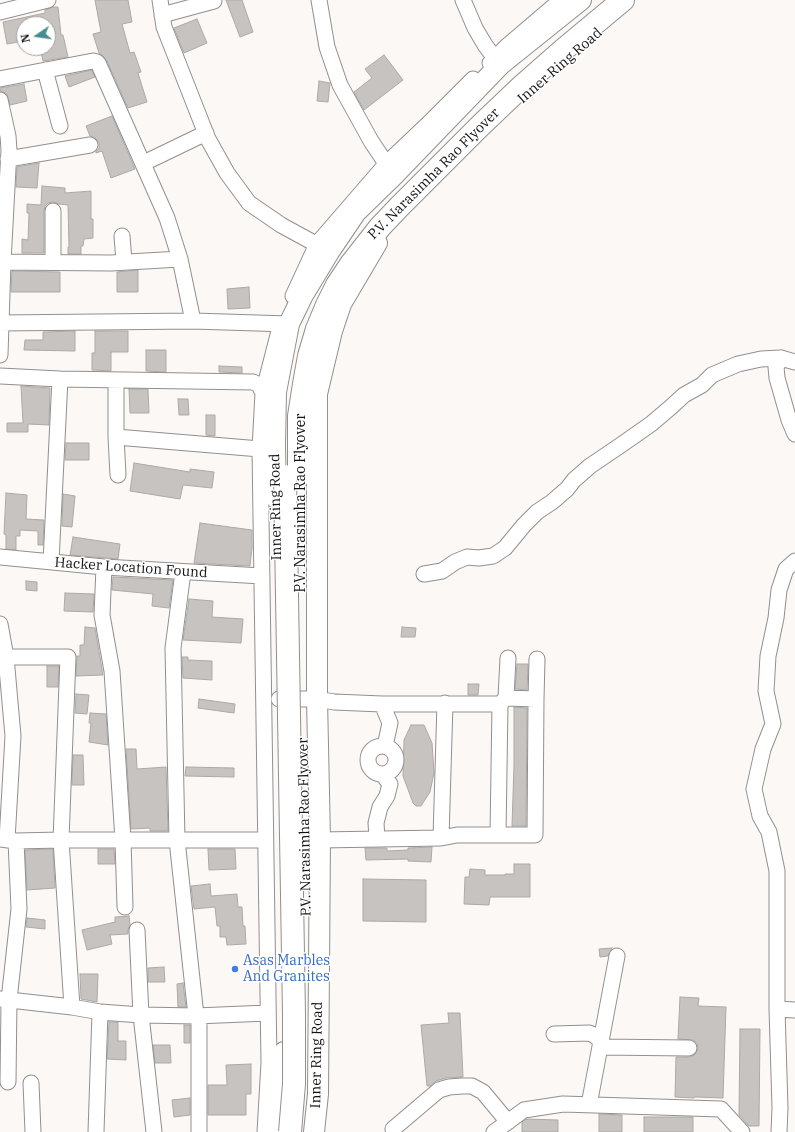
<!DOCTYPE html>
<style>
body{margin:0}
#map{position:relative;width:795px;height:1132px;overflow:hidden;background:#fcf8f6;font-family:"IBM Plex Serif",serif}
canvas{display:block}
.north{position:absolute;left:16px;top:16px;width:40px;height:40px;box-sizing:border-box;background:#fff;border:1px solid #a1a1a0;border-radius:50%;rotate:257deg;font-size:11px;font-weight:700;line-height:16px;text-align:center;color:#141312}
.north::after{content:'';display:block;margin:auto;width:14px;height:18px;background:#458d90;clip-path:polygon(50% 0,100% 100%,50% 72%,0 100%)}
</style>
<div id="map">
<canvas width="795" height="1132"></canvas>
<div class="north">N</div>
</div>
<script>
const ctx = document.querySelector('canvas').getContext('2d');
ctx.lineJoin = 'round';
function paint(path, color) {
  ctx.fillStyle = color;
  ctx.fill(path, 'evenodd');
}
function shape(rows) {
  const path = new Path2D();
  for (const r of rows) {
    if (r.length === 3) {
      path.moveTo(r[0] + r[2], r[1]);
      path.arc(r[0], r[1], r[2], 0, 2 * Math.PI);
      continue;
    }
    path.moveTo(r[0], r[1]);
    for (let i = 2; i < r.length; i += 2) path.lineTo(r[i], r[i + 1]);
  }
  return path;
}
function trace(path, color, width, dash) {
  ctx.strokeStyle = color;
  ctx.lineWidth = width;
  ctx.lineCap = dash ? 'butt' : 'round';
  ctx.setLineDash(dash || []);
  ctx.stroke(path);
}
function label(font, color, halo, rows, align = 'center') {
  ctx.font = font + ' "IBM Plex Serif",serif';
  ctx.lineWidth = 3;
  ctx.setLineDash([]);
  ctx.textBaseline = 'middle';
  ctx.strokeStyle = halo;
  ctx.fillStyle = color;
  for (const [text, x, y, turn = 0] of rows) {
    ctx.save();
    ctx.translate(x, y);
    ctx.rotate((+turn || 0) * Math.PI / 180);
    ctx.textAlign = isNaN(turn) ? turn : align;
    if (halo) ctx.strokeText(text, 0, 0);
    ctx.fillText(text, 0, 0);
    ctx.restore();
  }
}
const building = shape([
 [95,0,128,0,132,22,122,24,130,53,134,52,141,72,138,73,147,102,128,108,107,61,104,57,99,53,93,34,101,32,95,0],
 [226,0,242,0,253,32,240,37,226,0],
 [53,7,58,7,61,35,63,35,68,57,43,61,40,48,48,48,48,24,24,24,24,41,7,44,3,22,45,13,45,10,53,7],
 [197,19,207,43,184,53,174,28,197,19],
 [384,55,403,80,364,110,354,92,372,78,365,69,384,55],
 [92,70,95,77,69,87,65,76,92,70],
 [319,81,330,83,328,102,317,101,319,81],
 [24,84,27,101,10,105,7,94,3,92,0,91,0,88,24,84],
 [112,116,135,169,111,178,102,151,96,153,96,152,99,148,99,143,97,140,93,137,90,136,86,126,112,116],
 [39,163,37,188,16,187,17,167,39,163],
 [42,186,65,188,65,193,91,191,91,219,93,219,93,238,84,239,83,246,81,246,81,254,68,254,68,247,69,247,68,205,59,204,53,202,48,203,45,206,44,211,44,253,22,253,22,239,28,240,29,213,27,213,27,204,41,205,42,186],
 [138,270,138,292,117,292,117,272,138,270],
 [12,271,60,272,60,292,11,292,12,271],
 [249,287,250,308,228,309,227,289,249,287],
 [75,331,75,351,24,350,25,340,43,340,43,332,75,331],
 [95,331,128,331,128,352,111,352,111,371,92,370,92,353,95,353,95,331],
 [146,350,166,350,166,372,146,371,146,350],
 [219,366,242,367,242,373,219,372,219,366],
 [21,386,50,388,49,425,28,424,28,432,7,432,7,423,23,423,21,386],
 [129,389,148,389,149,413,130,413,129,389],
 [178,399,188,399,189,415,179,415,178,399],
 [206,415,215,415,215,436,206,435,206,415],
 [66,443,89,443,89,460,65,460,66,443],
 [134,463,190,472,190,469,214,472,212,488,183,485,180,499,130,491,134,463],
 [6,493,27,495,26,519,44,520,43,545,38,545,38,531,20,530,20,536,16,536,16,550,6,549,6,535,4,534,6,493],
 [63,494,75,496,72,527,62,526,63,494],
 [200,523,252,530,252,548,250,566,194,563,200,523],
 [73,537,120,544,118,559,70,555,73,537],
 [113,577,173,580,169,608,152,606,153,594,112,590,113,577],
 [26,581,37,582,37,591,26,590,26,581],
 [65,593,94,594,93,612,64,611,65,593],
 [189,599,213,601,212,617,243,619,241,643,183,640,189,599],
 [85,627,95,628,103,675,76,676,77,656,80,656,80,645,84,645,85,627],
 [402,627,416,628,415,637,401,637,402,627],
 [182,657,188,657,188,660,212,661,212,680,183,678,182,657],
 [517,664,528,664,527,690,515,689,517,664],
 [47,666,59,666,58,687,47,687,47,666],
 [468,684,479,684,478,695,468,695,468,684],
 [76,694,89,695,87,714,75,713,76,694],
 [199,699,235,704,234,713,198,708,199,699],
 [514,707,527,708,526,826,512,826,514,765,514,707],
 [90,713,106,714,108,745,89,742,91,723,89,723,90,713],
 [411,725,424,725,432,743,434,773,430,792,421,806,416,806,413,803,403,776,404,740,411,725],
 [126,749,136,749,137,769,166,767,168,831,150,831,150,828,131,829,126,749],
 [73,755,83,755,84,785,72,785,73,755],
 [186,767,234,768,234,777,185,776,186,767],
 [432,847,431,862,408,861,408,859,366,860,365,848,387,848,387,851,408,850,408,848,432,847],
 [53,849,55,888,27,890,25,850,53,849],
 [98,849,114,849,115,864,98,864,98,849],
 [208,849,235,849,236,869,209,870,208,849],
 [514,864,530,864,530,897,490,897,489,905,464,904,465,877,469,877,470,869,485,870,485,875,505,875,505,874,514,874,514,864],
 [363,879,426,880,426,922,363,921,363,879],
 [210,884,211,896,237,894,238,907,242,907,243,926,245,926,246,944,227,945,226,937,220,937,220,926,217,926,215,907,194,909,191,886,210,884],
 [129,916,130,925,128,930,128,934,110,935,112,944,87,950,82,930,115,922,115,917,129,916],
 [27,918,45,920,45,929,26,927,27,918],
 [612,948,608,956,600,957,599,949,612,948],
 [164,967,165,982,148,982,148,968,164,967],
 [80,974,98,974,97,1002,81,999,80,974],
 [183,983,186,1007,178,1007,177,984,183,983],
 [680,997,699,998,698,1006,726,1007,723,1098,694,1097,694,1098,675,1097,676,1057,689,1057,693,1056,696,1053,698,1048,697,1043,693,1040,678,1039,680,997],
 [448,1013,460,1013,463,1077,446,1078,436,1081,430,1086,427,1086,421,1025,449,1023,448,1013],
 [109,1022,118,1022,118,1041,126,1041,126,1060,107,1059,109,1022],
 [184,1025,190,1025,190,1043,184,1043,184,1025],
 [740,1029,760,1029,759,1126,749,1126,739,1115,740,1029],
 [153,1045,170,1045,171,1063,155,1063,153,1045],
 [251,1064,251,1094,246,1094,246,1115,208,1115,208,1085,227,1085,226,1065,251,1064],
 [190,1098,190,1115,174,1117,172,1100,190,1098],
 [599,1114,622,1115,622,1132,599,1132,599,1114],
 [644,1117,693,1117,693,1132,644,1132,644,1117],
 [526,1119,558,1120,558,1132,522,1132,522,1122,526,1119]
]);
paint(building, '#c6c3c1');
trace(building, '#aca9a7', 1);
const minor = shape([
 [160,0,164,27,208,139,227,173,249,203,281,225,325,249],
 [319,0,327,47,340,85,371,141,391,171],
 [463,0,475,28,485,45,500,65],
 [0,12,48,0],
 [162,15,214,1],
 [490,63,506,47,561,0],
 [45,70,60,126],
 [0,79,93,61,97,62,99,65,167,218,180,259,193,321],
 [0,100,8,136,9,150,3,262,0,355],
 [8,159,90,145],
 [150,160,206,133],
 [122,236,124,261],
 [0,262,111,263,180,259],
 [53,262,53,211],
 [293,296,317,244,387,163,426,126,473,79],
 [0,323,193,321,289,324],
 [781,358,776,367,777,378,789,420,795,434],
 [0,376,60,379,253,382,259,385,263,393],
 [116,380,116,437,118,475],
 [116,437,260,449],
 [0,557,104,567,262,576],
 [51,562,60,379],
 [104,567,102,615,112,671,123,840,125,907],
 [183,572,173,648,177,840,196,1016,199,1021,199,1132],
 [424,574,442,571,455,562,467,557,479,558,493,556,505,548,524,525,537,512,552,502,567,489,574,480,590,466,621,445,651,424,671,407,684,395,702,385,712,375,738,364,761,359,781,358,795,362],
 [0,624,6,657,13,736,7,840],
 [6,657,68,657,61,840,72,1007],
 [506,698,508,658],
 [279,699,317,699,334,702,382,704,500,704,498,835,457,835,441,838,320,840],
 [536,699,537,659],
 [382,704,390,723,385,746],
 [382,760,14],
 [498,835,535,835,536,699,506,698,500,704],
 [377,838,376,823,380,807,387,796,390,784,383,775],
 [441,838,445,703],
 [0,839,16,841,61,840,265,840],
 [137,930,141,1015,154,1132],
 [0,999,72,1007,100,1012,141,1015,196,1016,268,1013],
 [777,1009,795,1010],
 [554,1034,589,1033,594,1035,601,1041],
 [600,1047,689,1048],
 [8,1082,9,1000,19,909,16,841],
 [31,1083,33,1132],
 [589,1105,617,956],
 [393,1129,439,1090,449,1087,462,1086,472,1086,483,1092,508,1122],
 [96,1132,100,1012],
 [265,1132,269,1063,260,449,263,393,279,331],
 [494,1132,524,1110,563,1104,721,1109,742,1132],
 [779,1132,780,1108,777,1009,777,871,769,832,760,816,754,789,763,749,773,724,766,691,768,656,776,618,779,590,786,569,795,561]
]);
const major = shape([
 [276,498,275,445,276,392,289,324,303,295,329,252,356,212,394,175,500,65,581,0],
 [278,1132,284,1073,284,1052],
 [314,1132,318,1094,320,840,317,699,317,394,332,331,341,304,377,243]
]);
const highway = shape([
 [299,476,299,416,304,384,309,356,317,329,327,305,337,285,351,264,380,227,399,207,480,126,522,86,563,50,623,0]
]);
trace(minor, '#928f8d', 17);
trace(major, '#928f8d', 22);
trace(highway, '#928f8d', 24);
trace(minor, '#fff', 15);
trace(major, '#fff', 20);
trace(highway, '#fff', 22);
const highwayBridge = shape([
 [285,476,294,1015,294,1084,290,1132]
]);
trace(highwayBridge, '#928f8d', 24, []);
trace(highwayBridge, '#fff', 22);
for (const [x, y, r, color] of [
 [235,969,4,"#3f7fe0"]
]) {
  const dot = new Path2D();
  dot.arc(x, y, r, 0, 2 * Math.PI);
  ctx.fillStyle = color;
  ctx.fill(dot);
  trace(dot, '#fff', 1.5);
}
label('14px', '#141312', '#fff', [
 ["Inner Ring Road",560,66,-41],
 ["P.V. Narasimha Rao Flyover",434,174,-45],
 ["P.V. Narasimha Rao Flyover",301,503,-90],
 ["Inner Ring Road",276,507,-91],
 ["Hacker Location Found",131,568,4],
 ["P.V. Narasimha Rao Flyover",305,827,-91],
 ["Inner Ring Road",317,1055,-89]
]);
label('14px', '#366cbe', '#fff', [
 ["Asas Marbles",243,961],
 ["And Granites",243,977]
], 'left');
</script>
